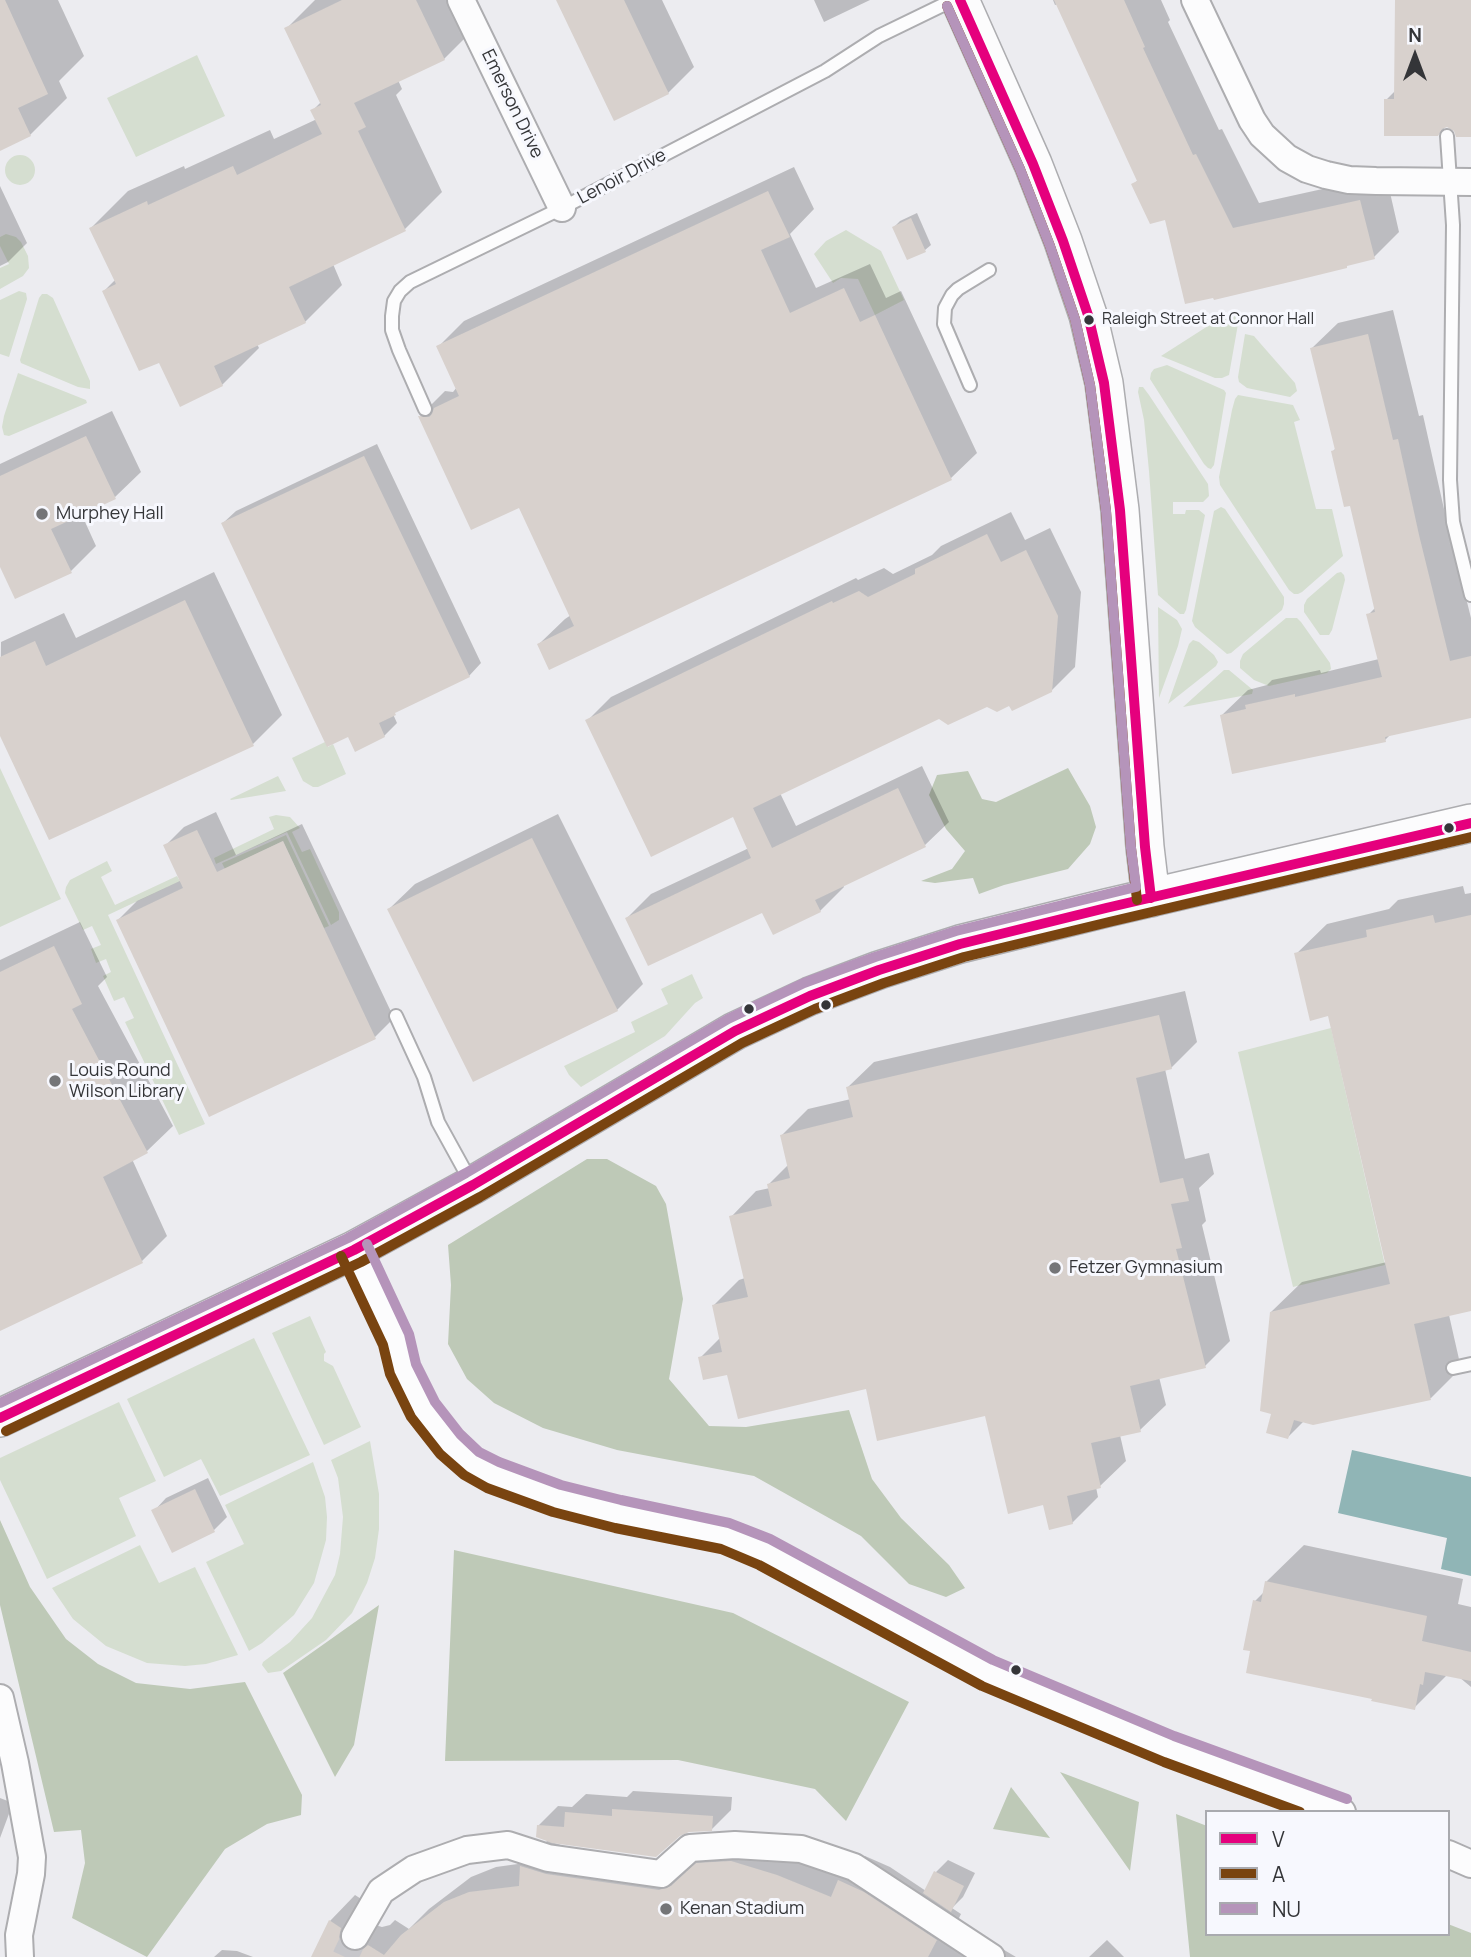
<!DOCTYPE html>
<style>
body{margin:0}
#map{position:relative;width:1471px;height:1957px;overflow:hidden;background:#ececf0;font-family:Manrope,sans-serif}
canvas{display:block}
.legend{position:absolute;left:1205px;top:1810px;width:245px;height:126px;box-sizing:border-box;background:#f7f8fe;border:2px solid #a9aaaf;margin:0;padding:9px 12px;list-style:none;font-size:21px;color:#343538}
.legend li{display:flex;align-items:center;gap:14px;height:35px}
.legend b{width:35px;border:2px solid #a9aaaf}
.north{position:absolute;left:1380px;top:21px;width:70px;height:70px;-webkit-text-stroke:5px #f7f8fe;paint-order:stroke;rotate:0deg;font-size:19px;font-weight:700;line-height:28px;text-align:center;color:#343538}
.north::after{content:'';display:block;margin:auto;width:24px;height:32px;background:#343538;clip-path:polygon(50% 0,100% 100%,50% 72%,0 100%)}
</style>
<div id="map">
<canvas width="1471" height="1957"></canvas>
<ul class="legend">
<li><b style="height:9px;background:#e5007d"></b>V</li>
<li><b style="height:9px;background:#794410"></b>A</li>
<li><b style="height:9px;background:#b594ba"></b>NU</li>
</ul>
<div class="north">N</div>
</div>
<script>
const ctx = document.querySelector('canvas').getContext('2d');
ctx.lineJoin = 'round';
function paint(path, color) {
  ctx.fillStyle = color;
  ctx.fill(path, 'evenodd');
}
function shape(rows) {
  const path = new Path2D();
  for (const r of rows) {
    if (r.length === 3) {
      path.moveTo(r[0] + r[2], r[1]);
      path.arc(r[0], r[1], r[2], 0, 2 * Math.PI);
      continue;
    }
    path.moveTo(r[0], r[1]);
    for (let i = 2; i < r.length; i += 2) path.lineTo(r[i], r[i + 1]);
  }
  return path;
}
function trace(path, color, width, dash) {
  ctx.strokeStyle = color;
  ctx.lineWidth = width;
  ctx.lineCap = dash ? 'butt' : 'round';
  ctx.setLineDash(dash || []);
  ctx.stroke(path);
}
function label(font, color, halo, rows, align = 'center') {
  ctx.font = font + ' Manrope,sans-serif';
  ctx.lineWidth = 6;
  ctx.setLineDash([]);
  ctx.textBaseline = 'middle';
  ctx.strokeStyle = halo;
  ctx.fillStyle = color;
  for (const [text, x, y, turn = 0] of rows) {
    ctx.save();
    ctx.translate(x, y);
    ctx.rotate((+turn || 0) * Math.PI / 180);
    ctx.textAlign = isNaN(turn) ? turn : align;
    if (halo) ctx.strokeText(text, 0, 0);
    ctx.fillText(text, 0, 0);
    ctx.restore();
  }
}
paint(shape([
 [197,55,225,116,136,157,107,98],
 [20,170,15],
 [846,230,881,251,904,300,875,315,858,279,841,278,833,283,814,254,826,241],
 [6,234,16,237,21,242,28,256,29,268,23,276,0,289,0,268,9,264,0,246,0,237],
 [19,291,26,293,27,299,9,357,0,354,0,300],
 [42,294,47,294,53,298,90,381,90,389,78,387,21,363,20,360,39,298],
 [1233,310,1236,313,1238,324,1229,375,1222,378,1215,378,1161,356],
 [1245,334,1254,336,1260,343,1295,383,1297,391,1290,397,1247,388,1239,382,1238,377],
 [1167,365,1224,390,1226,393,1214,465,1211,469,1208,468,1204,464,1150,379,1151,373,1154,369],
 [18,373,86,400,87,403,9,436,4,435,2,427,4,416],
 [1139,387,1143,387,1149,395,1208,484,1209,496,1203,502,1173,502,1173,514,1185,514,1186,510,1199,510,1205,515,1186,610,1184,614,1180,614,1158,595,1149,471,1144,420,1138,392],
 [1238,395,1293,405,1300,420,1294,422,1316,509,1332,509,1343,556,1302,592,1298,594,1294,594,1289,590,1220,485,1219,477,1232,410,1235,399],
 [1221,507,1225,509,1284,597,1284,604,1282,610,1231,653,1227,654,1195,627,1192,621,1214,511],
 [1341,572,1344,575,1345,580,1332,630,1329,635,1320,635,1304,612,1304,605,1307,599,1337,573],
 [1158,607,1177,620,1182,629,1178,646,1159,698],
 [1286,618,1297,618,1301,622,1330,663,1331,669,1327,673,1269,686,1254,680,1240,668,1240,661,1243,654],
 [1193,640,1199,642,1214,655,1218,662,1216,666,1168,704,1189,644],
 [1224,670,1229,670,1253,690,1252,694,1183,707],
 [325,742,328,747,333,744,346,774,318,787,313,787,303,781,292,758],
 [0,768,61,899,0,927],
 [278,776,286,791,231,800,230,799],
 [276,815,290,817,300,828,292,832,302,852,310,849,339,912,339,920,331,925,287,832,216,864,214,858,274,829,269,817],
 [286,835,329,926,324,928,283,841,225,869,222,863],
 [107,861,112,871,101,877,115,905,177,876,180,881,108,915,205,1124,179,1135,125,1022,134,1018,124,997,114,1001,103,976,111,972,106,959,96,963,91,949,101,945,92,926,83,930,65,893,66,887,70,880],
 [692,974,703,998,695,1003,665,1036,581,1087,569,1075,564,1066,635,1032,631,1022,668,1004,661,989],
 [1331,1028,1385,1265,1293,1287,1238,1052],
 [310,1316,326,1352,324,1354,324,1361,333,1366,361,1427,324,1445,272,1333],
 [254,1338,310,1455,220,1496,201,1459,164,1477,127,1399],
 [119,1402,156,1481,119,1498,136,1536,47,1579,0,1480,0,1458],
 [370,1441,379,1494,379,1529,375,1558,367,1583,352,1613,326,1640,281,1671,268,1673,262,1665,263,1662,290,1642,312,1618,335,1575,340,1554,343,1517,338,1478,331,1460],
 [313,1462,325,1497,327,1517,326,1540,314,1583,294,1615,262,1643,249,1651,206,1562,244,1544,225,1505],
 [140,1545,159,1583,195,1567,238,1655,206,1664,185,1666,147,1663,106,1646,73,1619,52,1588]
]), '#d5ded0');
paint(shape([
 [1068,768,1090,806,1096,827,1090,844,1068,869,1004,885,979,894,973,878,935,883,921,881,952,869,965,851,946,829,929,795,937,775,968,771,982,799,996,802],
 [587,1159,607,1159,656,1186,666,1204,683,1299,669,1379,709,1426,746,1427,849,1410,872,1479,901,1518,949,1565,965,1588,946,1597,909,1584,861,1536,754,1476,617,1450,543,1428,494,1403,467,1379,448,1344,451,1285,448,1245],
 [0,1520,30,1587,66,1639,98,1664,136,1683,190,1689,245,1682,302,1795,301,1815,267,1824,225,1849,147,1957,72,1918,85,1863,81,1830,54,1832,0,1605],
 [454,1550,733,1613,909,1702,846,1821,815,1789,678,1760,445,1761],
 [379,1605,354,1745,335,1777,283,1673],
 [1060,1772,1139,1802,1130,1871],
 [1011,1787,1050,1838,993,1829],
 [1176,1814,1207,1826,1207,1934,1448,1934,1448,1924,1471,1933,1471,1957,1190,1957]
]), '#bec9b7');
paint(shape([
 [1352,1450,1471,1477,1471,1576,1441,1569,1447,1538,1338,1513]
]), '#90b5b6');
paint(shape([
 [0,0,58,0,84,56,59,81,67,98,30,135,0,149],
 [315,0,470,0,481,22,444,59,398,80,402,89,396,95,442,192,405,229,333,264,342,285,305,322,257,344,259,348,222,385,160,360,104,291,115,280,91,228,128,191,184,166,185,169,270,130,274,139,317,119,313,110,322,101,287,28],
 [558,0,662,0,694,67,668,93],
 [814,0,870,0,824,22],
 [1053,0,1161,0,1170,20,1168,22,1219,130,1222,129,1259,203,1386,175,1399,232,1374,257,1166,218,1134,184,1138,180,1058,4,1055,5],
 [1397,0,1471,0,1471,135,1447,125,1438,135,1386,100,1396,90],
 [794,167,814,209,790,234,816,288,870,264,886,298,901,291,977,453,951,478,550,667,539,644,565,619,571,615,520,506,420,416,445,391,453,392,457,387,438,347,464,321],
 [0,186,27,243,8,262,0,266],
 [917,213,931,245,925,250,908,258,894,227,900,221],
 [1393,310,1419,416,1423,415,1444,509,1471,618,1471,716,1391,734,1385,740,1222,715,1248,690,1267,685,1272,680,1320,670,1321,673,1379,659,1368,615,1375,608,1351,504,1333,451,1336,448,1312,348,1338,323],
 [112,411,141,472,115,497,81,513,96,546,71,571,0,563,0,464],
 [377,444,481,663,469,676,400,708,393,714,397,723,384,736,355,749,349,735,223,523,236,511],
 [1011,512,1025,540,1050,528,1081,592,1075,667,1051,691,1010,704,987,705,939,717,780,793,796,826,922,766,949,822,925,845,843,885,844,887,820,911,763,910,627,918,651,894,749,848,734,815,587,721,611,697,856,578,858,580,884,568,893,574,932,555,941,546],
 [214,572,282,715,253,744,0,732,1,642,64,613,76,638],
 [216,812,236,855,302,824,394,1018,375,1037,210,1115,118,920,137,901,182,880,166,845,184,827],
 [558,814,643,984,617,1010,389,909,415,884],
 [1463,886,1465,894,1471,893,1471,1310,1449,1315,1461,1368,1431,1398,1313,1423,1304,1421,1288,1437,1273,1413,1271,1312,1302,1282,1387,1262,1329,1014,1296,954,1327,924,1389,909,1398,900],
 [80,922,107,977,98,986,173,1126,147,1151,132,1159,167,1236,142,1261,0,1319,0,960],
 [1185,991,1197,1042,1171,1068,1165,1069,1185,1159,1209,1153,1214,1174,1199,1188,1206,1221,1202,1225,1230,1341,1205,1366,1159,1377,1166,1405,1140,1430,1120,1435,1126,1461,1100,1486,1096,1487,1098,1497,1072,1523,987,1414,867,1387,729,1372,700,1358,721,1337,713,1306,739,1280,745,1278,731,1217,756,1191,770,1188,769,1184,789,1164,782,1135,808,1109,851,1099,848,1087,874,1062],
 [208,1478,227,1517,214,1530,173,1551,154,1511,166,1498],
 [1304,1545,1463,1579,1458,1604,1471,1607,1471,1687,1459,1677,1447,1675,1414,1708,1255,1601,1264,1592,1266,1582],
 [633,1791,732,1797,731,1810,712,1829,555,1843,572,1849,686,1865,699,1861,724,1838,851,1869,865,1856,890,1867,926,1891,936,1872,948,1860,975,1873,963,1897,952,1908,961,1914,957,1922,1016,1957,313,1957,330,1921,355,1895,366,1902,372,1924,382,1927,390,1925,395,1920,409,1929,429,1909,471,1877,496,1867,525,1863,548,1840,538,1826,558,1806,572,1807,586,1794,627,1797],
 [0,1798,13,1803,0,1838],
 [1107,1940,1124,1957,1089,1957],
 [222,1950,237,1951,253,1957,214,1957]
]), '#0003');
paint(shape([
 [0,0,5,0,48,94,18,108,31,136,0,151],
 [342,0,416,0,445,60,354,103,366,127,358,131,406,231,289,287,306,323,214,366,223,386,180,407,159,363,139,371,102,291,116,284,89,228,147,201,148,205,233,166,237,175,322,134,310,110,321,105,284,28],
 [556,0,624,0,669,94,614,121],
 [1054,0,1124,0,1145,47,1143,48,1193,155,1196,154,1233,228,1360,200,1375,259,1347,266,1347,268,1298,280,1214,300,1213,298,1185,304,1165,220,1150,224,1131,184,1137,181],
 [1395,0,1471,0,1471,137,1456,137,1454,131,1447,127,1442,129,1438,136,1384,136,1384,99,1394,99],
 [768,191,790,237,761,250,790,313,844,288,860,322,875,315,952,480,549,670,537,644,574,626,519,508,471,530,418,416,429,417,432,414,434,408,459,396,436,346],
 [911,218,926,252,907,260,892,227],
 [1368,334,1393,440,1398,439,1419,535,1450,661,1471,656,1471,718,1385,737,1386,742,1232,774,1220,715,1246,709,1245,705,1295,694,1295,697,1382,677,1366,614,1375,612,1350,506,1344,507,1331,451,1335,450,1310,348],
 [86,436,116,499,51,529,72,573,15,599,0,567,0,476],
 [364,456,470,677,395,713,396,715,379,723,385,737,355,752,348,737,327,747,221,523],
 [987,534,1001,562,1026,550,1058,616,1052,692,1012,711,1009,706,997,712,987,707,948,725,939,719,753,808,772,848,898,788,926,847,815,900,821,912,773,935,762,913,648,966,625,918,751,858,733,817,651,857,585,720,832,601,833,603,859,591,868,597,915,574,915,569],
 [185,600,254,746,49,840,0,736,0,657,35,641,46,666],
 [197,830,217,872,283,841,376,1039,209,1117,116,920,183,888,163,845],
 [532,838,618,1011,473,1082,387,909],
 [1433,915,1435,923,1471,915,1471,1311,1414,1324,1431,1400,1313,1425,1294,1420,1288,1439,1266,1433,1271,1414,1260,1411,1270,1312,1390,1284,1328,1016,1310,1021,1294,953,1367,937,1366,930],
 [54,946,82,1004,72,1009,148,1153,103,1177,143,1263,0,1331,0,972],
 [1159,1015,1172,1069,1136,1078,1160,1183,1183,1178,1189,1201,1171,1204,1182,1248,1176,1249,1206,1368,1130,1386,1141,1432,1091,1443,1101,1488,1067,1496,1073,1524,1049,1530,1043,1505,1008,1514,985,1416,877,1441,866,1389,738,1419,727,1375,703,1380,698,1357,722,1352,712,1305,748,1297,729,1216,772,1206,767,1184,790,1178,780,1135,853,1117,846,1087],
 [195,1489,215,1532,172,1553,151,1510],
 [1265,1581,1427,1616,1422,1641,1471,1652,1471,1681,1425,1672,1423,1685,1420,1684,1415,1710,1371,1701,1372,1699,1246,1673,1250,1651,1243,1650,1253,1600,1261,1602],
 [612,1809,713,1816,712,1831,689,1832,680,1836,656,1857,552,1843,536,1837,537,1825,564,1827,565,1812,612,1816],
 [731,1861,777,1875,831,1897,838,1880,864,1892,937,1940,928,1957,311,1957,329,1920,341,1928,339,1937,341,1943,347,1949,356,1952,362,1950,368,1945,384,1955,401,1935,444,1902,469,1892,519,1886,520,1866,546,1874,659,1890,671,1886,696,1863],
 [934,1871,964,1886,951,1912,923,1893]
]), '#d8d1cd');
trace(shape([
 [345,1957,355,1936]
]), '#c7c7cb', 26, [26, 13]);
const lane = shape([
 [1447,136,1453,225,1450,480,1453,522,1471,595],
 [970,385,944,324,945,308,952,295,958,289,989,270],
 [425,409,399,350,392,330,392,316,394,301,400,291,410,282,562,208,825,71,879,36,953,0],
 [396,1016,424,1077,438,1122,471,1182],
 [1453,1368,1471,1364]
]);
const street = shape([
 [461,0,562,208],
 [1195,0,1252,120,1262,135,1287,158,1307,169,1326,175,1349,180,1376,181,1471,182],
 [354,1250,396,1340,403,1369,423,1410,450,1444,471,1463,493,1475,557,1498,618,1514,725,1536,765,1552,987,1673,1169,1749,1342,1812],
 [0,1698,15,1763,32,1857,31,1874,19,1935,20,1957],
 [1448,1854,1471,1864],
 [355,1936,381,1891,414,1869,467,1850,508,1845,548,1858,661,1874,690,1848,735,1845,801,1849,854,1867,991,1957]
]);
const secondary = shape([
 [960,0,1033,164,1063,241,1088,315,1104,383,1120,510,1145,847,1151,898],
 [0,1418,354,1250,473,1185,735,1031,810,996,879,970,960,944,1106,908,1471,823]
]);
trace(lane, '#adadb0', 16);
trace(street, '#adadb0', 30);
trace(secondary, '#adadb0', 40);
trace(lane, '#fcfcfd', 12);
trace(street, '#fcfcfd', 26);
trace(secondary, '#fcfcfd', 37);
trace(shape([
 [960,0,1033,164,1063,241,1088,315,1104,383,1120,510,1145,847,1151,898],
 [0,1418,354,1250,473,1185,735,1031,810,996,879,970,960,944,1106,908,1471,823]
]), '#e5007d', 10);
trace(shape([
 [947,6,1020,169,1050,246,1075,319,1090,385,1106,511,1131,848,1137,900],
 [341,1256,383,1345,390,1374,411,1417,440,1454,464,1475,487,1488,553,1512,615,1528,721,1549,759,1565,982,1686,1164,1762,1300,1812],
 [6,1431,361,1262,480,1197,742,1043,815,1009,884,983,964,957,1109,922,1471,837]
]), '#794410', 10);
trace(shape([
 [367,1244,409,1334,416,1364,435,1402,460,1434,479,1452,499,1462,561,1485,621,1500,729,1523,770,1539,993,1660,1174,1736,1347,1799],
 [0,1403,348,1238,466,1173,728,1019,804,983,875,957,956,931,1136,887,1131,848,1106,511,1090,385,1075,319,1050,246,1020,169,947,6]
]), '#b594ba', 10);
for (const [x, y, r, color] of [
 [1089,320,6,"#343538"],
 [42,514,7,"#747578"],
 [1449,828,6,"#343538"],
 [826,1005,6,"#343538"],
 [749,1009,6,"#343538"],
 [55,1081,7,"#747578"],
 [1055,1268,7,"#747578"],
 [1016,1670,6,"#343538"],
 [666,1909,7,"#747578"]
]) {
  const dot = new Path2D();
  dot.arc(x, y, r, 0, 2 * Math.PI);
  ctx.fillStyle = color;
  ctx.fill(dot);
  trace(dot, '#f7f8fe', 2.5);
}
label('16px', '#343538', '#f7f8fe', [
 ["Raleigh Street at Connor Hall",1102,320]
], 'left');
label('18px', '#343538', '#f7f8fe', [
 ["Emerson Drive",512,104,64],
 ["Lenoir Drive",622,177,-28]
]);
label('18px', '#343538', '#f7f8fe', [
 ["Murphey Hall",56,514],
 ["Louis Round",69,1071],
 ["Wilson Library",69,1092],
 ["Fetzer Gymnasium",1069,1268],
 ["Kenan Stadium",680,1909]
], 'left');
</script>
